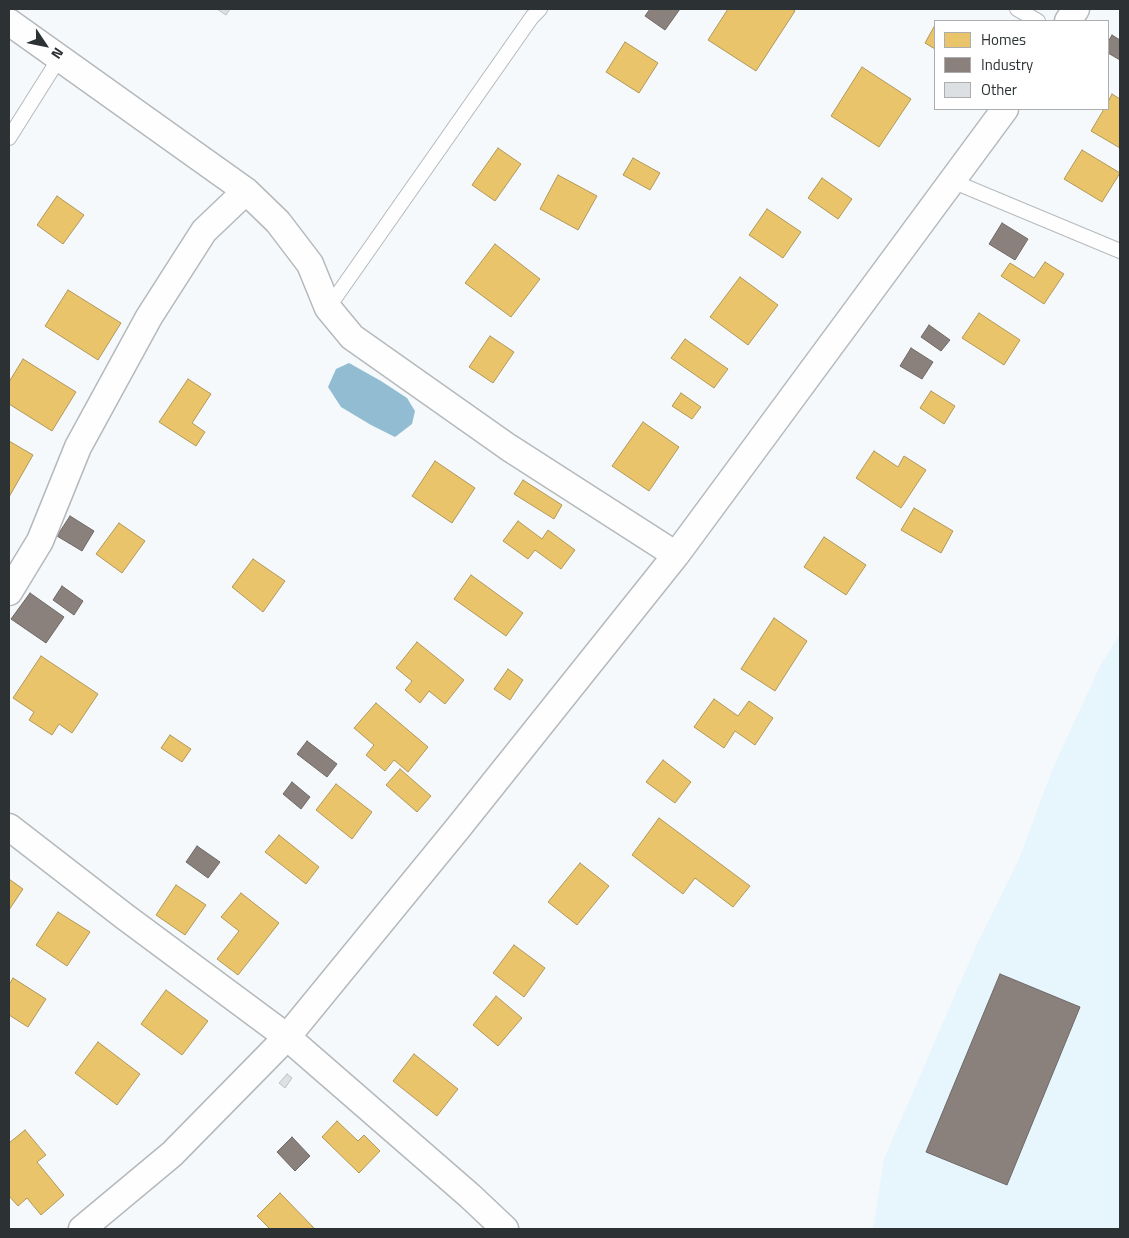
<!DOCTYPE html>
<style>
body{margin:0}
#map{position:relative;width:1129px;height:1238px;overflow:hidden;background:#f6f9fb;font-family:"Titillium Web",sans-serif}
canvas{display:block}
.frame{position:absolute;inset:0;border:10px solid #2c3134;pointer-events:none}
.legend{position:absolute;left:934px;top:20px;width:175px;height:90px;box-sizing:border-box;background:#fff;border:1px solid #abadae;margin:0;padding:6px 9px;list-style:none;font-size:15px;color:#2c3134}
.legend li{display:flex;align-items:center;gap:10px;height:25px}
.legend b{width:25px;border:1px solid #abadae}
.north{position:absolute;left:20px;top:20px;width:50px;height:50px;-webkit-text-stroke:4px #fff;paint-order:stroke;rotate:124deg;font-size:14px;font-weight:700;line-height:20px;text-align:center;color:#2c3134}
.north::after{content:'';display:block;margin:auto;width:18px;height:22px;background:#2c3134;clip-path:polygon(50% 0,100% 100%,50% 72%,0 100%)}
</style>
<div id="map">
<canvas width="1129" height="1238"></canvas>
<div class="frame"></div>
<ul class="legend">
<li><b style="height:14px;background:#e9c46a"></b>Homes</li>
<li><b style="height:14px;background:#8a817c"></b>Industry</li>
<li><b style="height:14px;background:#dce0e2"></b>Other</li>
</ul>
<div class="north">N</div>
</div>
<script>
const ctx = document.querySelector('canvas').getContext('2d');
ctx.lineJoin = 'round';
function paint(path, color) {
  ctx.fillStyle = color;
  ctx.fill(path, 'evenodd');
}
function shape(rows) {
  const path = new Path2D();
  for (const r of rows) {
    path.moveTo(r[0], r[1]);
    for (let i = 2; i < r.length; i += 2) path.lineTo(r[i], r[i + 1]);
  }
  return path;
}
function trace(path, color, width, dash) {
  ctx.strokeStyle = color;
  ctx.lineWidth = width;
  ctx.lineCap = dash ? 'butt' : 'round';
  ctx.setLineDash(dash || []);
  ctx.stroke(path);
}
paint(shape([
 [1120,634,1120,1229,873,1229,884,1159,977,944,1019,859,1052,770,1101,664]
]), '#e7f5fd');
paint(shape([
 [349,363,381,381,407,398,415,411,412,424,395,437,371,425,341,407,328,387,336,369]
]), '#91bcd2');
const homes = shape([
 [728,9,792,9,795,11,756,71,708,40,728,9],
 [935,25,935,49,925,43,935,25],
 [625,42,658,63,639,93,606,72,625,42],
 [862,67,911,99,879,147,831,116,862,67],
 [1112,94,1120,99,1120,148,1091,131,1104,109,1108,109,1108,102,1112,94],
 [498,148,521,164,495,201,472,185,498,148],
 [1082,150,1120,173,1102,202,1064,179,1082,150],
 [633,158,660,173,650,190,623,175,633,158],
 [558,175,597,196,578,230,540,209,558,175],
 [822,178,852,199,838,219,808,198,822,178],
 [57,196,84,215,63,244,37,225,57,196],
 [767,209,801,232,783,258,749,235,767,209],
 [495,244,540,279,511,317,465,283,495,244],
 [1045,262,1064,274,1044,304,1001,276,1010,263,1034,278,1045,262],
 [740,277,778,305,748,345,710,317,740,277],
 [68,290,121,323,98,360,45,326,68,290],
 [979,313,1020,340,1004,365,962,338,979,313],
 [490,336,514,352,493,383,469,367,490,336],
 [685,339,728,369,714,388,671,358,685,339],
 [23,359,76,392,52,431,9,404,9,382,23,359],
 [188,379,211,394,192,423,205,432,196,446,159,422,188,379],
 [931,391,955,406,944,424,920,408,931,391],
 [681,393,701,407,692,419,672,406,681,393],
 [643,422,679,447,649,491,612,466,643,422],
 [9,441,33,455,9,497,9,441],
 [874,451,898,467,904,456,926,470,901,508,856,478,874,451],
 [435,461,475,488,452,523,412,496,435,461],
 [523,480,562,505,554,519,514,494,523,480],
 [914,508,953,531,941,553,901,530,914,508],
 [518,521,542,539,548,530,575,550,561,569,535,550,528,559,503,541,518,521],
 [119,523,145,541,122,573,96,554,119,523],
 [824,537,866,565,846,595,804,567,824,537],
 [253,559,285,581,263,612,232,587,253,559],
 [471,575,523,613,506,636,454,599,471,575],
 [774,618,807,641,775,691,741,669,774,618],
 [417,642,464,680,445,704,429,691,420,703,405,690,412,681,396,668,417,642],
 [41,656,98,694,72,733,59,724,52,735,29,720,34,712,13,698,41,656],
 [508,669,523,680,510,700,494,689,508,669],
 [714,699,738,716,749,701,773,718,755,745,735,731,724,748,694,727,714,699],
 [376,703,428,747,408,772,394,760,385,771,366,755,374,745,354,728,376,703],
 [170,735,191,749,182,762,161,748,170,735],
 [663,760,691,782,675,803,646,782,663,760],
 [400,769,431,796,417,812,386,785,400,769],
 [336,784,372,812,352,839,316,810,336,784],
 [659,818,750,886,733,907,695,878,683,894,632,855,659,818],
 [279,835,319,867,306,884,265,852,279,835],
 [580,863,609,886,577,925,548,902,580,863],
 [9,879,23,889,9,910,9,879],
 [176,885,206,905,185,935,156,915,176,885],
 [241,893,279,923,238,975,217,959,239,931,221,917,241,893],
 [58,912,90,932,67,966,36,945,58,912],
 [514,945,545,968,524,997,493,973,514,945],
 [13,978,46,999,28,1027,9,1015,9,985,13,978],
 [166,990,208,1021,182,1055,141,1024,166,990],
 [496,996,522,1018,498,1046,473,1025,496,996],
 [98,1042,140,1074,117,1105,75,1073,98,1042],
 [414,1054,458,1089,437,1116,393,1081,414,1054],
 [337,1121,358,1141,364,1135,380,1151,359,1173,322,1137,337,1121],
 [25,1130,46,1155,37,1162,64,1195,41,1215,27,1198,18,1206,9,1196,9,1143,25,1130],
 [280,1193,315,1229,270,1229,257,1216,280,1193]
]);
paint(homes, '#e9c46a');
trace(homes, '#b0985a', 1);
const industry = shape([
 [650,9,680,9,665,30,645,16,650,9],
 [1112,35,1120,40,1120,60,1108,53,1108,42,1112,35],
 [1002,223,1028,239,1015,260,989,244,1002,223],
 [929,325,950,340,941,351,921,337,929,325],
 [911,348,933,362,922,379,900,366,911,348],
 [70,516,94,531,82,551,57,536,70,516],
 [62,586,83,601,74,615,53,600,62,586],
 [30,593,64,617,46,643,11,619,30,593],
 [307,741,337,764,327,777,297,754,307,741],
 [292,782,310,797,301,809,283,794,292,782],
 [197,846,220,862,208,878,186,862,197,846],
 [1000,974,1080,1007,1007,1185,926,1152,1000,974],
 [292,1137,310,1156,295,1171,277,1152,292,1137]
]);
paint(industry, '#8a817c');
trace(industry, '#6e6966', 1);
const building = shape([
 [217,9,230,9,226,15,217,9],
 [287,1074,292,1078,285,1088,279,1083,287,1074]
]);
paint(building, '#dce0e2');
trace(building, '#bdc1c3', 1);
const lane = shape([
 [1017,9,1038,21],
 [9,138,60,57],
 [952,181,1120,251],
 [328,308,532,17,540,9]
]);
const street = shape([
 [1068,21,1076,9],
 [9,22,246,191,278,222,310,264,328,308,352,337,508,447,676,555],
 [9,592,40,541,78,447,149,317,204,231,246,191],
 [9,827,124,916,287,1037,470,1196,505,1229],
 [82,1229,172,1154,287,1037,458,828,676,555,1005,109]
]);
trace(lane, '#b5b9bb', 16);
trace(street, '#b5b9bb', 29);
trace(lane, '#fefefe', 14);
trace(street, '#fefefe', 26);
</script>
